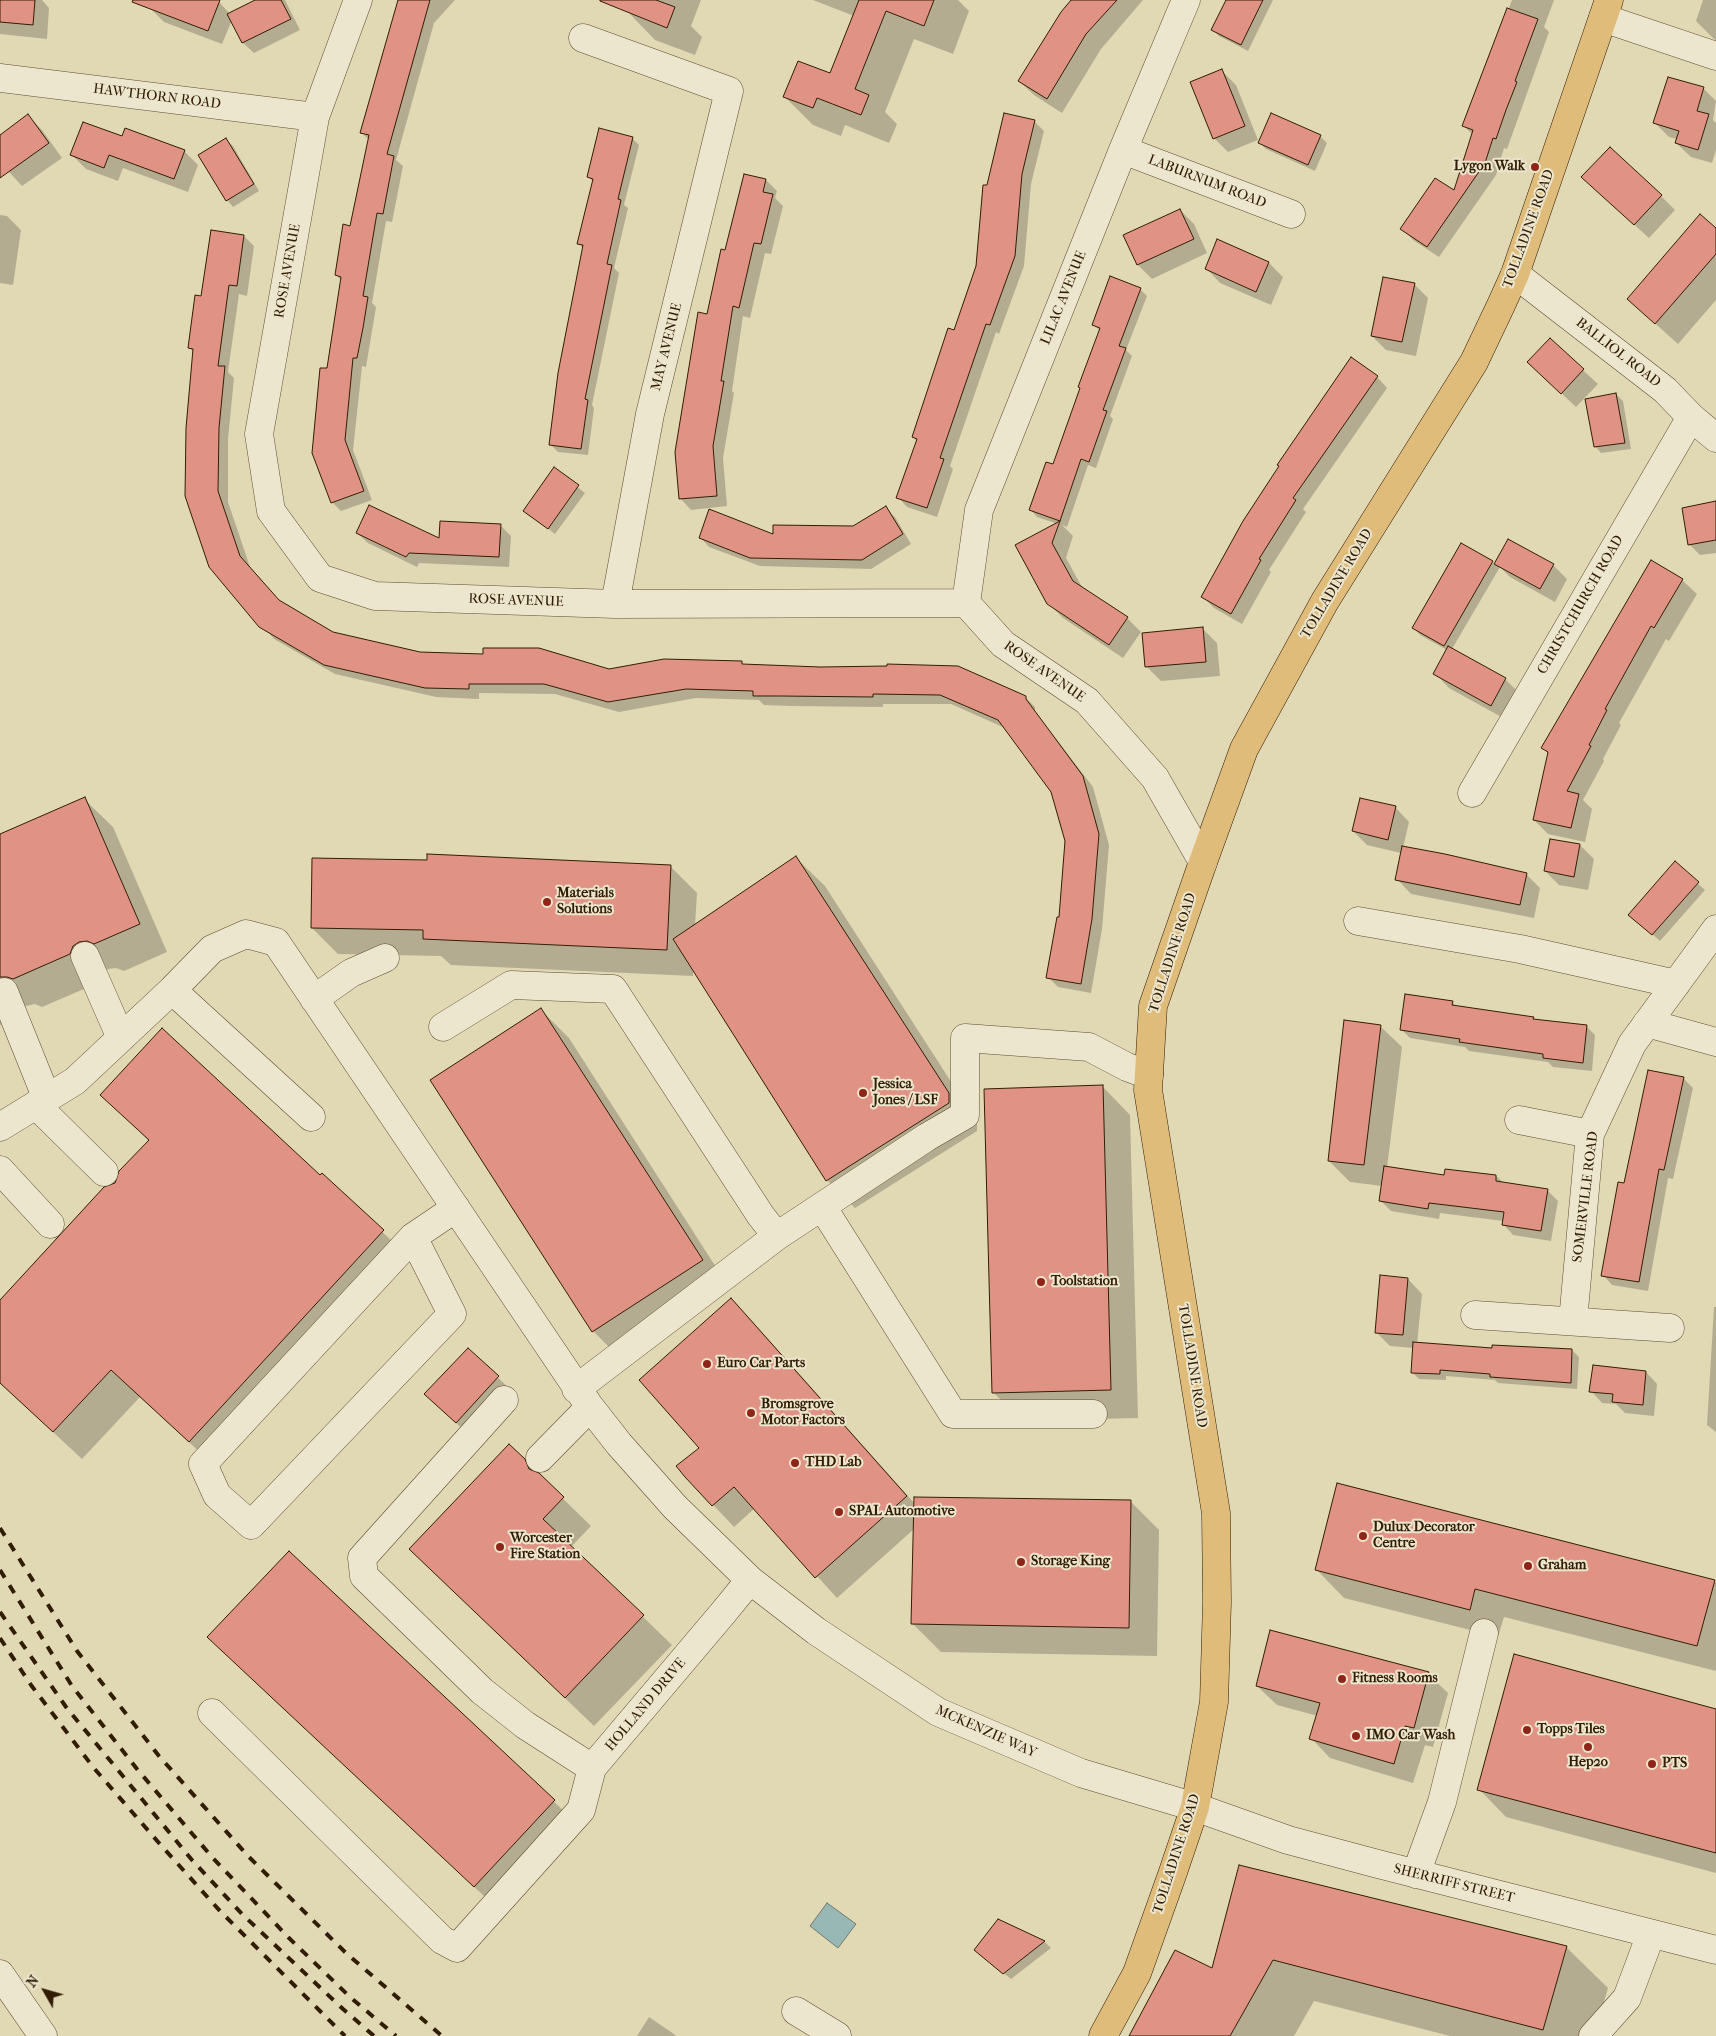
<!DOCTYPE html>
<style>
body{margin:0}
#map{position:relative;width:1716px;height:2036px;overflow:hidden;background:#e1d8b4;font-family:"IM FELL French Canon",serif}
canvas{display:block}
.north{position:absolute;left:20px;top:1966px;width:50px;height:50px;-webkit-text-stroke:4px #ece6ce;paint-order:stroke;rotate:308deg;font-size:14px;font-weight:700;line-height:20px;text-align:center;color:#321d04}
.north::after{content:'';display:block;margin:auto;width:18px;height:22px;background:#321d04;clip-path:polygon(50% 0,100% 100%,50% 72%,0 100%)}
</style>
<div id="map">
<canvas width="1716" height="2036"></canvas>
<div class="north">N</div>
</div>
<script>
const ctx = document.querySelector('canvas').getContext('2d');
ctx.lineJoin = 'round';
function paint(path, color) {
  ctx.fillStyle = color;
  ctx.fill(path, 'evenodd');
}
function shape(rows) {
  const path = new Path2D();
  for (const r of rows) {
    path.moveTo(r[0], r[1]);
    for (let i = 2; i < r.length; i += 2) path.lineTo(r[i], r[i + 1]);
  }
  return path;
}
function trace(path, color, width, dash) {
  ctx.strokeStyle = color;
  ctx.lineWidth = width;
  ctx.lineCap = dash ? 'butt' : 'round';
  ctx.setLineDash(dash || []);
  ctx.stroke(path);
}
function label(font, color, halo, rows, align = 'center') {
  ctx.font = font + ' "IM FELL French Canon",serif';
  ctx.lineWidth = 4;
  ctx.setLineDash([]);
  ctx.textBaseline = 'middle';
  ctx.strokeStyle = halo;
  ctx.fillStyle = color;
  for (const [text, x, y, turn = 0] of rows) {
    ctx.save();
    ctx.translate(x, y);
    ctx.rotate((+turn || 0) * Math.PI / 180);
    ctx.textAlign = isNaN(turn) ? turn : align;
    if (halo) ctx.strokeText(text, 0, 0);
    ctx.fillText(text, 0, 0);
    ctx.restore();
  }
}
const water = shape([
 [827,1903,856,1924,838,1948,810,1926,827,1903]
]);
paint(water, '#97b8b5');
trace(water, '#6f7a6e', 1);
paint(shape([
 [0,0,42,0,49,8,47,39,0,34],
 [153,0,213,0,219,2,230,14,258,0,285,0,300,30,254,53,243,43,232,20,222,44,164,22,150,8],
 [400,0,455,0,434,23,396,160,403,166,392,222,386,221,372,303,376,307,366,367,362,366,353,450,372,500,341,511,332,502,328,370,342,281,336,275,351,227,369,140,362,133],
 [631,0,701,0,691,26,702,37,695,55,655,40,627,11],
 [813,0,958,0,969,11,953,54,914,39,885,112,897,124,889,143,845,125,841,136,813,125,785,97,831,75,854,16],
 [1073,0,1143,0,1101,49,1062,113,1034,95,1019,81],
 [1227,0,1273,0,1248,51,1219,36,1212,29],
 [1512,0,1554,0,1544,27,1549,32,1507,149,1504,148,1496,175,1439,257,1413,240,1402,228,1454,192,1473,135,1464,126],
 [1703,0,1716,0,1716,41,1696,21],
 [1222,71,1236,85,1258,140,1228,152,1214,138],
 [1703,88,1716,101,1713,120,1716,123,1716,150,1712,163,1691,157,1676,143,1677,139,1669,137,1655,123],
 [28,116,42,130,62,158,22,186,0,162,0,136],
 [1034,121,1044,131,1031,184,1024,266,999,334,996,332,950,466,953,469,937,517,907,507,898,497,917,441,913,437,978,267,988,187],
 [1320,136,1327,143,1315,171,1266,149,1259,142],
 [632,138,639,145,624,205,628,208,614,268,619,273,592,405,594,408,588,455,558,452,551,445,584,249,579,244,594,182,588,177],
 [226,140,233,146,259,191,233,207,227,200],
 [184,151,198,165,188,192,123,168,118,181,86,169,72,155],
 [745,175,766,180,777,191,775,198,783,206,771,254,765,253,750,318,743,316,732,391,734,393,723,458,727,506,691,510,681,499,708,315,726,251],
 [1597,191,1661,196,1675,210,1649,238],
 [1180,210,1194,224,1207,253,1152,279,1138,265,1125,236],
 [0,215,7,216,21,230,13,285,0,283],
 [1716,229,1716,300,1678,344,1628,299],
 [244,236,254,246,247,296,239,294,228,372,234,378,228,439,228,502,250,567,281,603,332,634,420,654,609,670,741,662,745,666,1025,697,1035,707,1035,711,1093,787,1109,845,1102,929,1091,993,1058,987,1048,977,1060,919,1067,841,1052,791,1005,728,951,704,883,704,883,707,791,706,764,705,759,700,696,698,619,712,555,694,479,693,479,699,436,697,335,674,274,639,210,566,194,352,189,348,202,298],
 [1269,263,1283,277,1271,305,1220,283,1206,268],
 [1414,284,1428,298,1416,356,1386,350,1372,336],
 [1140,289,1147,296,1126,350,1132,356,1110,416,1113,419,1096,468,1088,465,1067,527,1062,525,1073,536,1066,558,1083,589,1127,618,1141,632,1123,658,1063,618,1048,603,1017,546,1058,524,1037,517,1031,510,1054,466,1100,331,1093,324],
 [1550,340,1598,384,1576,407,1543,376],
 [1377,377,1387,388,1303,509,1306,512,1269,570,1271,572,1242,624,1214,608,1203,597],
 [1616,394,1623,401,1631,449,1601,453,1595,446],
 [555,469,585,493,555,534,525,511],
 [1716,503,1716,553,1700,555,1689,544],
 [885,508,895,517,911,544,871,569,760,566,709,547,700,537,774,536,853,528],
 [500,525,511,536,509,567,419,563,417,567,368,543,357,533,440,540],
 [1508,541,1553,565,1567,579,1555,602,1510,577,1500,567,1452,649,1505,679,1519,693,1505,719,1449,688,1435,673,1447,650,1420,635,1414,628,1492,562,1495,565],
 [1651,562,1682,580,1697,594,1669,641,1666,639,1619,723,1621,725,1603,759,1604,761,1583,800,1592,809,1585,842,1548,834,1534,820,1549,754,1543,748],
 [1203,629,1217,643,1220,676,1161,681,1146,666],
 [84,799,113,827,167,952,124,971,116,968,108,969,101,975,98,983,42,1007,35,1004,26,1006,20,1011,17,1018,0,1025,0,836],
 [1395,807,1409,822,1403,848,1526,874,1540,888,1534,918,1411,894,1397,879,1401,853,1367,845,1353,831],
 [1551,840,1580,845,1594,859,1588,890,1559,885,1545,871],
 [796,858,825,886,977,1122,977,1131,855,1208,827,1180,693,969,693,976,451,965,441,956,338,954,312,928,670,866,697,893,695,925],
 [1675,863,1705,890,1660,941,1637,921],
 [1452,1002,1458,1008,1533,1018,1535,1021,1586,1026,1595,1035,1592,1071,1553,1067,1548,1062,1469,1051,1465,1047,1410,1038,1401,1029],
 [541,1010,569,1038,730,1289,621,1359,593,1331],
 [1380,1026,1402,1047,1387,1168,1445,1177,1496,1176,1504,1183,1547,1190,1558,1201,1551,1241,1513,1235,1503,1224,1503,1221,1440,1213,1439,1219,1391,1211,1380,1200,1382,1186,1350,1182,1329,1161],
 [1683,1078,1693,1088,1673,1179,1668,1178,1648,1291,1612,1285,1603,1275,1625,1184],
 [1102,1086,1130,1115,1138,1418,1022,1421,994,1393],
 [102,1095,320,1177,322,1175,411,1259,218,1469,140,1397,82,1459,0,1383,0,1302,116,1184,149,1141],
 [1408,1279,1422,1294,1417,1344,1493,1350,1572,1350,1579,1357,1577,1389,1498,1383,1495,1380,1446,1376,1446,1380,1419,1379,1412,1372,1414,1348,1390,1346,1376,1332],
 [731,1300,752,1321,915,1504,1131,1502,1159,1530,1157,1656,941,1652,913,1624,914,1529,837,1598,755,1508,734,1527,686,1476,701,1448],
 [1714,1307,1716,1307,1716,1432,1707,1425],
 [468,1349,512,1391,470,1436,440,1408],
 [1646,1372,1657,1384,1654,1416,1625,1413,1616,1404,1602,1403,1591,1391],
 [509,1446,591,1526,571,1547,672,1645,594,1726,439,1577],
 [289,1553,583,1829,503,1914,209,1637],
 [1316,1569,1714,1581,1716,1583,1716,1671,1504,1617,1498,1637,1344,1598],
 [1428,1674,1448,1693,1433,1747,1425,1745,1413,1783,1330,1758,1311,1738,1318,1716,1277,1705,1257,1686],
 [1716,1710,1716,1873,1506,1817,1479,1789],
 [1240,1867,1566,1947,1608,1988,1594,2036,1450,2036,1314,2001,1294,2036,1130,2036,1213,1970],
 [998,1920,1045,1942,1051,1948,1011,1979,982,1956],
 [649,2017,674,2034,676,2036,637,2036]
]), '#0003');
const building = shape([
 [0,0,35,0,33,25,0,22,0,0],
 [133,0,220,0,208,31,132,2,133,0],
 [255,0,281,0,291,19,242,43,227,14,255,0],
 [398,0,430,0,387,154,394,156,383,214,377,213,363,296,368,297,363,328,357,358,353,358,345,440,364,491,331,503,312,453,320,368,327,368,341,277,335,275,343,224,350,226,369,135,360,133,398,0],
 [600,0,656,0,675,7,667,28,600,1,600,0],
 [859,0,934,0,924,26,886,11,855,89,869,95,861,115,817,98,813,108,783,97,798,61,830,73,859,0],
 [1071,0,1117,0,1086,34,1047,99,1018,81,1061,12,1071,0],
 [1226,0,1263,0,1241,45,1211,30,1226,0],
 [1507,8,1538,19,1515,81,1517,82,1506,110,1496,139,1493,138,1485,163,1427,247,1400,229,1435,178,1454,190,1473,130,1462,126,1507,8],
 [1222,69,1245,126,1213,139,1190,82,1222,69],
 [1668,77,1704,87,1697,111,1709,114,1698,150,1675,143,1679,131,1653,123,1668,77],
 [1004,113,1035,120,1022,174,1015,256,990,325,986,324,940,458,944,459,927,508,896,498,917,439,912,437,948,328,954,330,976,266,983,185,987,185,1004,113],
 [1271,113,1321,135,1308,165,1258,143,1271,113],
 [28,114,49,143,0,178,0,135,28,114],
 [83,122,122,136,125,128,185,150,174,179,109,155,104,168,70,155,83,122],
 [599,128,633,137,618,199,621,200,607,264,612,265,585,399,588,400,581,449,549,445,558,373,583,245,577,244,593,179,587,177,599,128],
 [226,138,254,184,226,201,198,155,226,138],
 [1610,147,1662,195,1634,225,1581,177,1610,147],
 [744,174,766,179,763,192,773,194,761,244,754,243,739,308,733,306,721,381,724,381,713,446,717,496,679,499,675,452,698,312,707,314,721,249,725,250,744,174],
 [1180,209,1194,239,1137,265,1123,235,1180,209],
 [1700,214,1716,228,1716,254,1655,324,1627,299,1700,214],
 [211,230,244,235,237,286,229,285,218,366,225,366,219,428,218,491,240,556,279,600,333,632,420,652,483,654,483,648,539,648,609,669,664,659,742,661,742,664,820,667,887,666,887,664,958,666,1026,696,1026,699,1083,776,1099,834,1092,919,1081,984,1046,978,1057,917,1059,917,1065,841,1051,792,998,720,940,695,873,694,873,697,780,696,753,696,753,691,686,689,608,702,544,684,469,684,469,689,425,688,324,665,259,627,209,567,185,496,186,428,193,349,188,348,195,295,201,296,211,230],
 [1217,239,1269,262,1256,292,1205,269,1217,239],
 [1110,276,1141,288,1119,346,1126,348,1103,410,1107,411,1089,462,1081,459,1060,521,1029,510,1046,462,1053,464,1080,388,1078,387,1100,328,1092,325,1110,276],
 [1383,277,1415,283,1402,342,1371,336,1383,277],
 [1550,338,1584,369,1561,394,1527,362,1550,338],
 [1351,357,1378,376,1293,498,1296,500,1259,559,1261,560,1231,614,1201,597,1243,521,1279,466,1277,465,1351,357],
 [1616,393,1625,443,1594,447,1585,399,1616,393],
 [554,467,579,485,548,529,523,511,554,467],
 [1716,501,1716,540,1688,545,1682,508,1716,501],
 [369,505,439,538,440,521,501,524,499,557,409,553,406,557,356,533,369,505],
 [886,506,903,534,862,560,750,558,699,538,709,509,773,534,773,525,853,526,886,506],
 [1060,521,1052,543,1073,581,1128,617,1109,645,1047,604,1015,545,1060,521],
 [1508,539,1554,564,1540,589,1494,564,1508,539],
 [1461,543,1493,561,1444,646,1412,628,1461,543],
 [1651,560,1683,579,1654,628,1651,626,1605,709,1607,710,1589,745,1591,746,1567,791,1579,794,1571,828,1533,820,1548,752,1541,748,1651,560],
 [1203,627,1206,662,1145,667,1142,633,1203,627],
 [1448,646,1506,678,1491,706,1433,674,1448,646],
 [85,797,140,924,94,944,87,941,79,942,73,946,70,954,13,979,7,977,0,977,0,834,85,797],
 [1360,798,1396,806,1388,840,1352,831,1360,798],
 [1550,839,1580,844,1574,877,1544,871,1550,839],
 [1402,846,1445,854,1527,873,1520,905,1395,880,1402,846],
 [427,854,671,865,667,950,423,939,423,930,311,928,312,858,427,860,427,854],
 [796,856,949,1093,949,1103,826,1181,673,939,796,856],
 [1675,861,1699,882,1652,935,1628,915,1675,861],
 [1405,994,1453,1001,1452,1005,1534,1017,1533,1019,1587,1025,1583,1063,1543,1058,1543,1054,1459,1042,1460,1039,1400,1030,1405,994],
 [541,1008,703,1260,592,1332,430,1080,541,1008],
 [1344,1020,1381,1025,1364,1165,1328,1161,1344,1020],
 [162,1028,320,1175,322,1173,384,1230,189,1442,111,1370,53,1432,0,1383,0,1300,104,1187,115,1183,119,1171,149,1140,100,1095,162,1028],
 [1648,1070,1684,1077,1664,1170,1659,1169,1639,1282,1601,1276,1618,1182,1624,1183,1648,1070],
 [1103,1085,1111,1390,992,1393,984,1089,1103,1085],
 [1384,1166,1444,1175,1445,1169,1496,1175,1496,1181,1548,1189,1541,1231,1502,1225,1504,1212,1429,1203,1428,1209,1379,1201,1384,1166],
 [1380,1275,1408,1278,1403,1335,1375,1333,1380,1275],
 [731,1298,907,1496,815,1578,734,1487,712,1506,685,1477,676,1466,699,1448,639,1380,731,1298],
 [1413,1342,1492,1348,1492,1345,1572,1349,1571,1383,1490,1377,1490,1374,1440,1370,1440,1374,1411,1373,1413,1342],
 [468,1348,499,1376,456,1423,424,1394,468,1348],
 [1593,1365,1646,1371,1643,1405,1612,1402,1613,1394,1589,1392,1593,1365],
 [509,1444,525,1459,529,1469,539,1473,564,1497,543,1519,644,1615,565,1698,409,1549,509,1444],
 [1337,1483,1715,1580,1697,1646,1475,1589,1470,1610,1315,1570,1337,1483],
 [914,1497,1131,1500,1129,1628,911,1624,914,1497],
 [289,1551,555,1800,474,1887,207,1637,289,1551],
 [1270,1630,1429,1672,1414,1728,1405,1726,1394,1764,1309,1739,1320,1703,1256,1686,1270,1630],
 [1514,1654,1716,1709,1716,1853,1477,1790,1514,1654],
 [1239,1865,1567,1946,1543,2030,1273,1960,1230,2036,1129,2036,1175,1950,1212,1968,1239,1865],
 [998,1919,1045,1941,1003,1974,974,1950,998,1919]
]);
paint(building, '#e09384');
trace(building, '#321d04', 1);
const minor = shape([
 [358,0,315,117,259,434,271,511,320,578,375,596,615,604,966,603,1003,644,1087,701,1155,778,1203,862],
 [1603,18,1716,56],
 [583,38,729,91,650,414,615,604],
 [0,78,315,117],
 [1123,150,1291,214],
 [1515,274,1665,390,1691,417,1716,438],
 [966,603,979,510,1123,150,1186,0],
 [1472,793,1691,417],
 [1358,921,1520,949,1676,984],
 [85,956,121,1038],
 [172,990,311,1117],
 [4,992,47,1099],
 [314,999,351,973,385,958],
 [1647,1023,1716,1042],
 [443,1027,511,985,613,989,761,1216,777,1236],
 [36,1105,104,1172],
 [1519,1120,1590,1134],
 [0,1127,75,1081,172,990,212,949,246,934,276,942,590,1407,619,1444,675,1507,750,1580,816,1631,938,1712,1081,1773,1195,1807,1288,1840,1378,1864,1716,1950],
 [0,1170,50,1224],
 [823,1208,953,1414,1093,1414],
 [413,1237,452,1314,251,1525,217,1495,203,1464,413,1237,456,1208],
 [1475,1315,1670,1328],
 [1573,1321,1590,1134,1632,1044,1716,929],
 [576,1389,777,1236,927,1137,965,1115,965,1038,1089,1047,1127,1067,1149,1075],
 [504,1400,362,1558,364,1576,482,1691,525,1725,592,1768,723,1613,750,1580],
 [540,1458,590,1407],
 [212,1713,442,1940,457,1948,581,1810,592,1768],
 [1416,1874,1442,1802,1484,1633],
 [0,1974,43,2036],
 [796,2011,837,2036],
 [1593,2036,1627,1998,1651,1934]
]);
const major = shape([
 [1103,2036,1137,1973,1172,1875,1195,1807,1214,1702,1217,1602,1216,1513,1148,1090,1153,1006,1203,862,1244,749,1325,601,1474,362,1502,303,1515,274,1609,0]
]);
trace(minor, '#5e4c30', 29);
trace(major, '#321d04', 29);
trace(minor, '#ece6ce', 28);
trace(major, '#e0bc7a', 28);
trace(shape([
 [0,1528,77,1651,159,1756,248,1856,346,1953,442,2036],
 [0,1570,72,1686,137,1769,212,1857,289,1938,350,1997,396,2036],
 [0,1612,66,1707,192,1860,243,1915,343,2009,374,2036],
 [0,1638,31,1685,93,1767,159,1843,220,1911,345,2036]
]), '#321d04', 4, [9, 9]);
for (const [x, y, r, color] of [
 [1535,167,5,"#8f2418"],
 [547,902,5,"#8f2418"],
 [863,1093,5,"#8f2418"],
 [1041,1282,5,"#8f2418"],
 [707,1364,5,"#8f2418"],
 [751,1413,5,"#8f2418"],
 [795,1463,5,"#8f2418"],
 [839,1512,5,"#8f2418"],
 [1363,1536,5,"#8f2418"],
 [500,1547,5,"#8f2418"],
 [1021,1562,5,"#8f2418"],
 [1528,1566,5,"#8f2418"],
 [1342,1679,5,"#8f2418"],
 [1527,1730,5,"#8f2418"],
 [1356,1736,5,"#8f2418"],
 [1588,1747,5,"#8f2418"],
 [1652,1764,5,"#8f2418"]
]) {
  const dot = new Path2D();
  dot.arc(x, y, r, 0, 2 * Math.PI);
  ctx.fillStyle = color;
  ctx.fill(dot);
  trace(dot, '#ece6ce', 2);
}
label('14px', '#321d04', '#ece6ce', [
 ["HAWTHORN ROAD",157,97,7],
 ["LABURNUM ROAD",1207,182,21],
 ["TOLLADINE ROAD",1529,229,-70],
 ["ROSE AVENUE",288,271,-80],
 ["LILAC AVENUE",1064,298,-68],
 ["MAY AVENUE",667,347,-76],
 ["BALLIOL ROAD",1618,353,38],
 ["TOLLADINE ROAD",1337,584,-59],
 ["ROSE AVENUE",516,601,2],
 ["CHRISTCHURCH ROAD",1581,605,-60],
 ["ROSE AVENUE",1044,672,35],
 ["TOLLADINE ROAD",1173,953,-72],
 ["SOMERVILLE ROAD",1586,1197,-83],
 ["TOLLADINE ROAD",1192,1366,81],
 ["HOLLAND DRIVE",646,1705,-50],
 ["MCKENZIE WAY",986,1732,24],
 ["TOLLADINE ROAD",1177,1854,-72],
 ["SHERRIFF STREET",1454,1884,14]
]);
label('bold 14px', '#321d04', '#ece6ce', [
 ["Lygon Walk",1525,167,"right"],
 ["Materials",557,894],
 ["Solutions",557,910],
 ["Jessica",873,1085],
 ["Jones / LSF",873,1101],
 ["Toolstation",1051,1282],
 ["Euro Car Parts",717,1364],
 ["Bromsgrove",761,1405],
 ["Motor Factors",761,1421],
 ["THD Lab",805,1463],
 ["SPAL Automotive",849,1512],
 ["Dulux Decorator",1373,1528],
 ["Centre",1373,1544],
 ["Worcester",510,1539],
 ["Fire Station",510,1555],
 ["Storage King",1031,1562],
 ["Graham",1538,1566],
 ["Fitness Rooms",1352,1679],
 ["Topps Tiles",1537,1730],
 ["IMO Car Wash",1366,1736],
 ["Hep2o",1588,1763,"center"],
 ["PTS",1662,1764]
], 'left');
</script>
